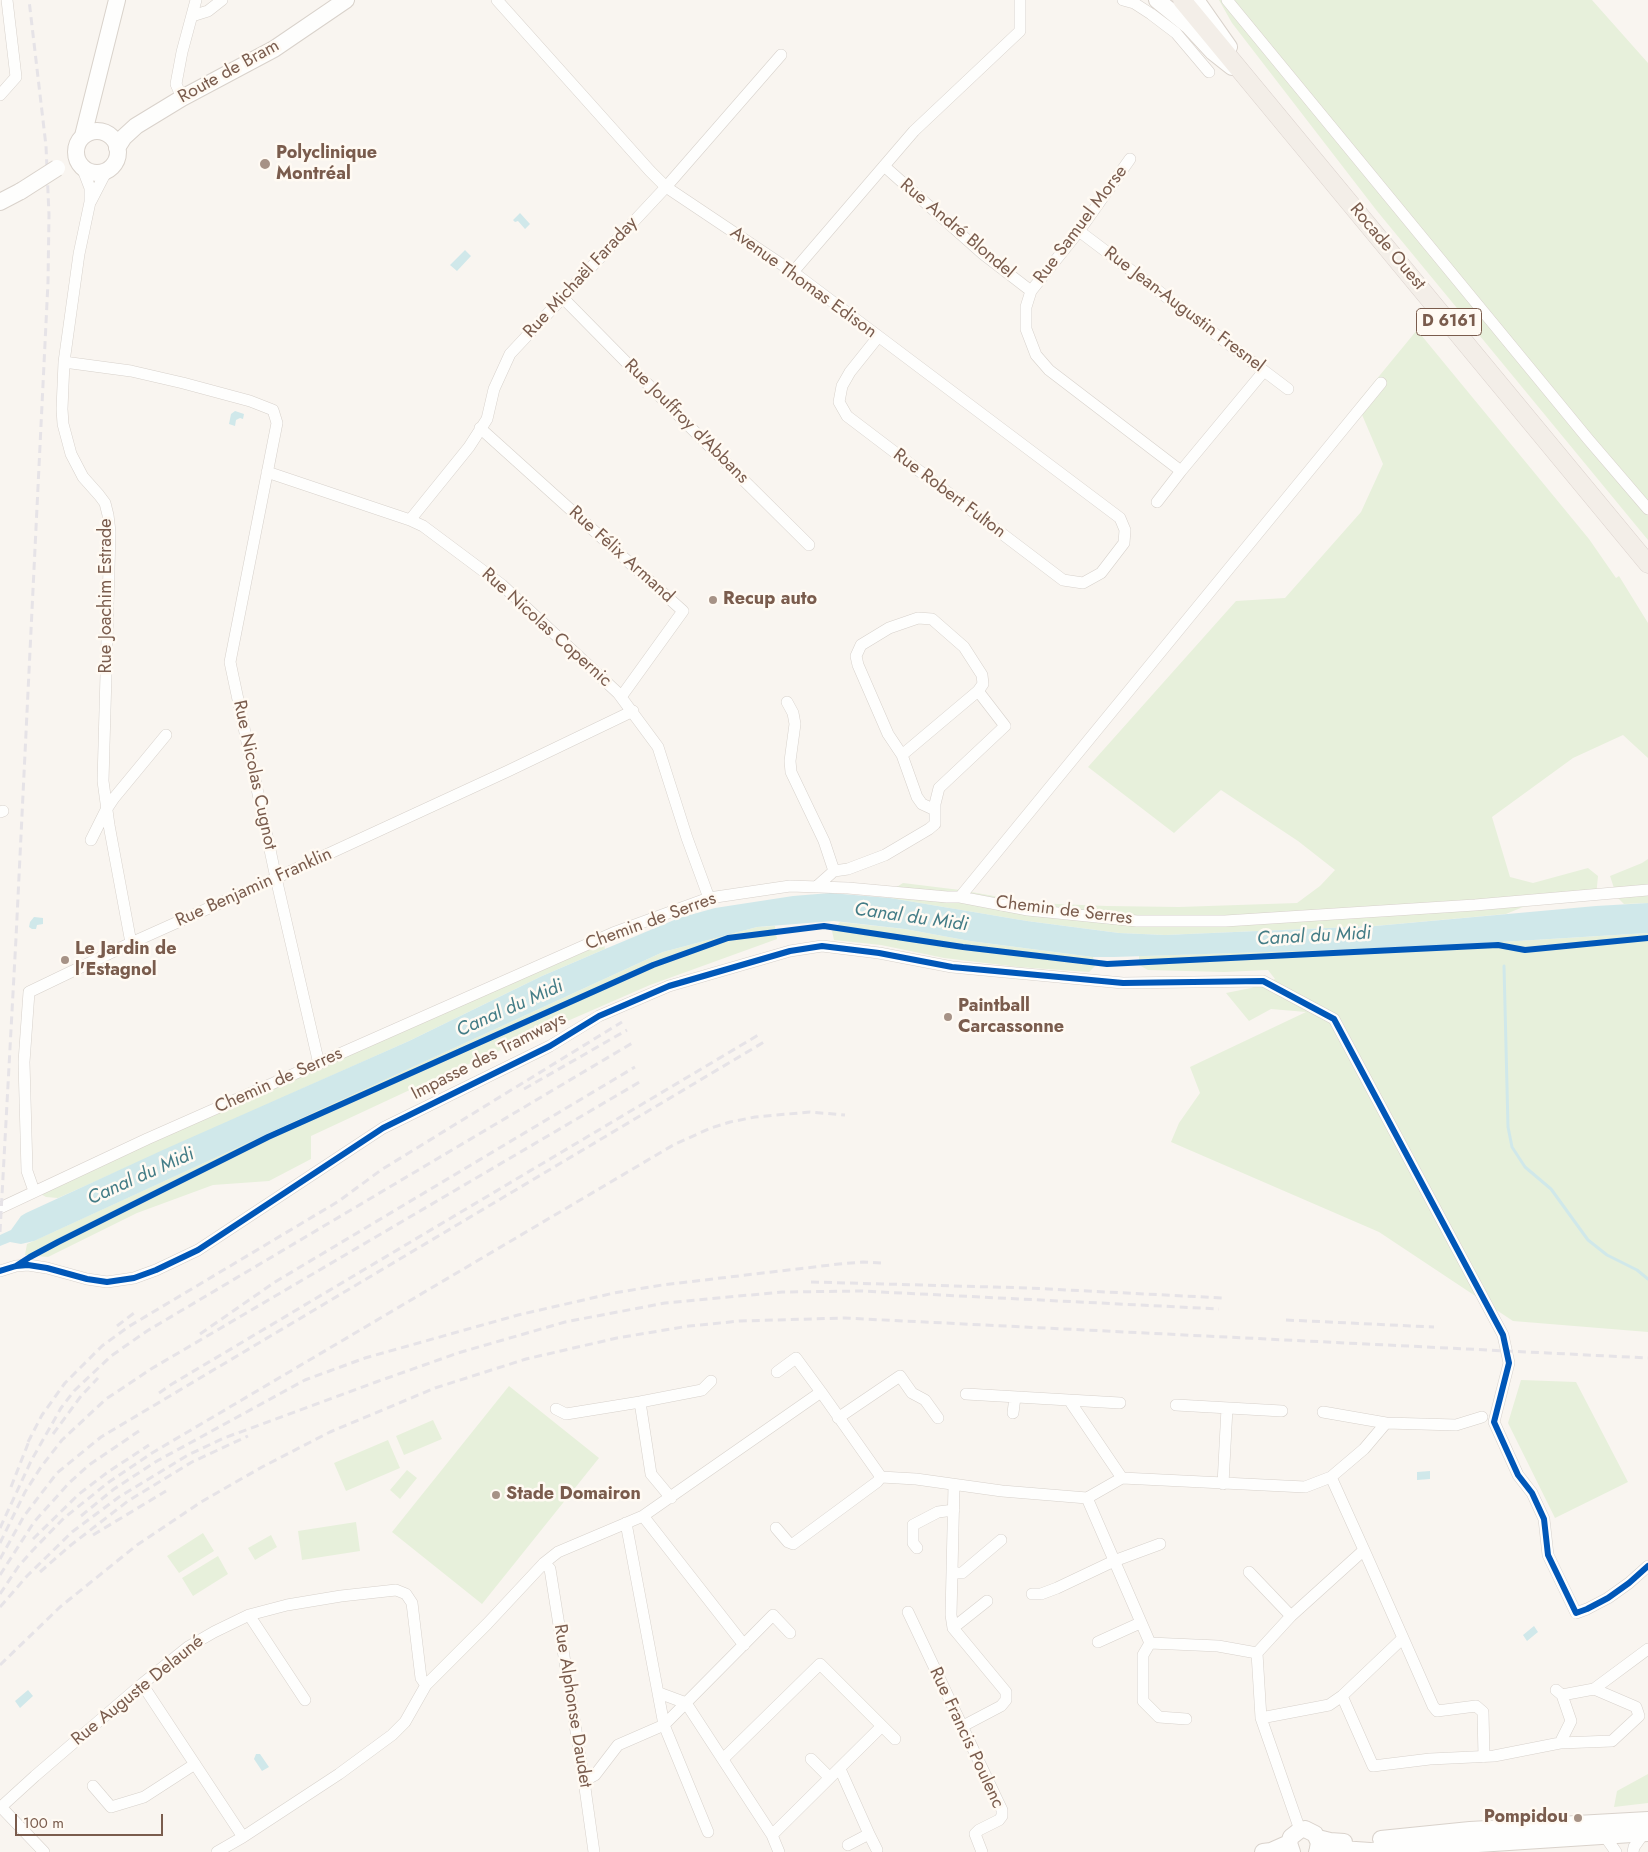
<!DOCTYPE html>
<meta charset="utf-8">
<style>
body{margin:0}
#map{position:relative;width:1648px;height:1852px;overflow:hidden;background:#f9f5f0;font-family:Jost,sans-serif}
canvas{display:block}
.scale{position:absolute;left:15px;top:1814px;width:148px;height:22px;box-sizing:border-box;border:2px solid #7a5c4d;border-top:0;padding-left:6px;font-size:15px;line-height:18px;white-space:nowrap;color:#7a5c4d;-webkit-text-stroke:4px #fffaf3;paint-order:stroke}
</style>
<div id="map">
<canvas width="1648" height="1852"></canvas>
<div class="scale">100 m</div>
</div>
<script>
const ctx = document.querySelector('canvas').getContext('2d');
ctx.lineJoin = 'round';
function paint(path, color) {
  ctx.fillStyle = color;
  ctx.fill(path, 'evenodd');
}
function shape(rows) {
  const path = new Path2D();
  for (const r of rows) {
    if (r.length === 3) {
      path.moveTo(r[0] + r[2], r[1]);
      path.arc(r[0], r[1], r[2], 0, 2 * Math.PI);
      continue;
    }
    path.moveTo(r[0], r[1]);
    for (let i = 2; i < r.length; i += 2) path.lineTo(r[i], r[i + 1]);
  }
  return path;
}
function trace(path, color, width, dash) {
  ctx.strokeStyle = color;
  ctx.lineWidth = width;
  ctx.lineCap = dash ? 'butt' : 'round';
  ctx.setLineDash(dash || []);
  ctx.stroke(path);
}
function label(font, color, halo, rows, align = 'center') {
  ctx.font = font + ' Jost,sans-serif';
  ctx.lineWidth = 5;
  ctx.setLineDash([]);
  ctx.textBaseline = 'middle';
  ctx.strokeStyle = halo;
  ctx.fillStyle = color;
  for (const [text, x, y, turn = 0] of rows) {
    ctx.save();
    ctx.translate(x, y);
    ctx.rotate((+turn || 0) * Math.PI / 180);
    ctx.textAlign = isNaN(turn) ? turn : align;
    if (halo) ctx.strokeText(text, 0, 0);
    ctx.fillText(text, 0, 0);
    ctx.restore();
  }
}
paint(shape([
 [1219,0,1592,0,1648,63,1648,540,1377,211,1232,23],
 [1417,330,1589,539,1616,578,1619,576,1648,623,1648,758,1623,735,1573,758,1492,817,1510,877,1533,883,1588,868,1598,876,1596,897,1540,900,1506,914,1375,926,1165,935,1119,933,1027,921,890,898,895,888,903,883,960,890,1033,903,1107,906,1179,907,1297,903,1320,886,1335,870,1298,841,1221,790,1174,833,1088,767,1236,601,1285,598,1361,512,1383,464,1357,403],
 [1648,859,1648,903,1624,904,1617,897,1610,876,1642,863],
 [840,922,905,929,970,941,1093,957,1095,966,1089,972,1018,967,944,958,881,945,834,940,832,931],
 [775,926,777,939,650,985,414,1088,311,1136,311,1159,269,1181,213,1185,137,1213,48,1257,25,1255,27,1244,663,952,757,927],
 [1648,933,1648,1332,1513,1321,1379,1232,1171,1142,1179,1123,1200,1093,1190,1067,1306,1012,1271,1009,1249,1021,1226,993,1251,988,1275,979,1268,970,1224,972,1148,970,1139,965,1139,956,1419,947],
 [604,943,605,949,542,976,409,1041,58,1198,46,1197,39,1193,49,1187],
 [1521,1380,1576,1382,1628,1482,1555,1518,1508,1423],
 [509,1386,599,1458,482,1604,392,1532],
 [433,1420,442,1439,404,1455,396,1436],
 [388,1440,400,1468,346,1491,334,1463],
 [407,1470,417,1478,400,1499,390,1490],
 [356,1522,360,1551,302,1560,298,1531],
 [203,1533,214,1551,179,1573,167,1556],
 [271,1535,277,1547,255,1560,248,1548],
 [218,1556,228,1574,193,1596,182,1578],
 [1648,1774,1648,1803,1614,1807,1617,1791]
]), '#e7f0db');
paint(shape([
 [520,213,530,224,525,229,518,221,515,222,513,220],
 [465,250,471,256,457,271,450,265],
 [235,411,244,414,243,419,240,418,236,420,235,426,229,424,231,414],
 [830,893,890,898,1027,921,1119,933,1165,935,1375,926,1596,906,1648,903,1648,933,1419,947,1114,957,1093,957,970,941,905,929,834,921,757,927,663,952,34,1241,21,1244,10,1242,0,1246,0,1235,11,1230,21,1216,26,1213,165,1149,409,1041,542,976,605,949,679,918,715,908,793,896],
 [34,917,43,918,43,924,37,925,36,929,32,929,29,927,30,922],
 [1430,1471,1430,1479,1417,1480,1417,1472],
 [1534,1626,1538,1632,1527,1641,1523,1635],
 [28,1690,33,1696,20,1708,15,1701],
 [256,1754,260,1754,269,1767,262,1771,254,1759]
]), '#d0e8ea');
trace(shape([
 [1504,966,1508,1127,1512,1147,1525,1167,1551,1189,1588,1240,1607,1255,1637,1270,1648,1279]
]), '#d0e8ea', 3);
const street = shape([
 [497,0,650,171,666,187,793,272,1120,518,1125,530,1124,543,1101,573,1083,583,1063,580,847,416,839,402,842,386,850,372,878,337],
 [1123,0,1134,3,1151,14,1176,33,1209,72],
 [1227,0,1588,439,1648,509],
 [192,16,208,11,222,0],
 [0,95,16,77,7,0],
 [182,98,176,84,182,52,196,0],
 [1130,159,1079,231,1031,291,1026,307,1026,329,1036,355,1049,370,1181,471],
 [884,166,983,254,1031,291],
 [82,167,90,188,90,202,79,254,64,362,62,409,63,424,71,454,83,477,99,495,105,503,108,515,110,532,103,781,109,825,131,943],
 [91,201,107,170],
 [1079,231,1288,389],
 [793,272,914,131,1020,31,1020,0],
 [563,298,691,428,809,545],
 [64,362,131,371,183,383,250,401,273,410,277,423,230,662,276,878,319,1064],
 [480,428,683,611,621,697],
 [267,472,410,520,423,526,502,585,618,693,658,747,687,838,709,898],
 [1157,502,1181,471,1264,371],
 [410,520,469,447,487,419,494,389,510,354,666,187,781,55],
 [787,702,793,713,795,724,790,761,791,772,824,841,834,871,816,887],
 [935,810,922,804,917,797,902,755,888,734,858,665,856,656,861,645,889,628,918,618,932,619,964,647,982,675,983,684,978,691],
 [0,812,3,811],
 [91,840,106,810,114,798,166,735],
 [834,871,848,869,885,855,929,829,935,824,935,804,939,788,1005,726,978,691,902,755],
 [960,897,1381,383],
 [34,1191,27,1171,24,1062,29,992,131,943,276,878,508,771,633,711],
 [0,1208,147,1139,613,933,709,898,790,886,848,888,947,897,960,897,1028,910,1137,921,1225,921,1475,905,1648,890],
 [0,1271,16,1266,28,1265,47,1268,87,1279,107,1282,134,1278,156,1270,198,1250,383,1128,550,1046,599,1016,669,986,790,951,822,946,879,953,952,967,1123,983,1263,981,1334,1019,1503,1335,1509,1363,1494,1422,1518,1475,1532,1493,1544,1519,1548,1555,1576,1613,1587,1609,1608,1598,1629,1583,1648,1566],
 [777,1372,796,1358,821,1392],
 [966,1394,1120,1403],
 [1069,1400,1122,1478],
 [640,1402,651,1474,671,1498],
 [1176,1405,1282,1411],
 [556,1409,566,1414,640,1402,702,1390,711,1381],
 [1323,1412,1386,1423],
 [1013,1413,1015,1397],
 [838,1418,900,1376,912,1393,925,1400,938,1418],
 [1223,1484,1227,1408],
 [954,1485,951,1615,953,1628,1006,1692,1006,1700,1001,1706,963,1726],
 [1087,1498,1150,1643,1218,1646,1257,1653],
 [643,1516,744,1645],
 [626,1523,664,1725,708,1832],
 [776,1528,788,1542,793,1544,877,1482,881,1477],
 [917,1548,913,1543,913,1525,938,1512,954,1510],
 [544,1563,550,1569,584,1781,594,1852],
 [1249,1572,1291,1616],
 [952,1573,962,1573,1001,1540],
 [1032,1594,1041,1594,1057,1588,1114,1561,1160,1544],
 [908,1612,1002,1810,1002,1816,999,1820,979,1830,975,1834,982,1852],
 [249,1615,305,1700],
 [953,1628,987,1601],
 [1403,1638,1433,1706,1437,1711,1476,1706,1483,1712,1484,1757],
 [1098,1642,1140,1623],
 [1150,1643,1143,1655,1143,1701,1159,1717,1186,1719],
 [142,1684,243,1837],
 [1594,1689,1648,1649],
 [659,1693,686,1703,772,1835,779,1852],
 [1342,1696,1373,1766,1430,1759,1494,1756,1560,1743,1612,1741,1639,1716,1636,1707,1594,1689,1562,1695,1556,1690],
 [1261,1718,1329,1705,1342,1696,1403,1638,1364,1550],
 [882,1726,895,1739],
 [1560,1743,1571,1721,1562,1695],
 [723,1759,820,1664,882,1726,772,1835],
 [811,1759,829,1777],
 [840,1769,869,1834,848,1845],
 [584,1781,595,1775,618,1745,664,1725,773,1615,790,1633],
 [93,1786,111,1807,144,1797,195,1764],
 [1,1807,35,1776,142,1684,188,1647,214,1632,249,1615,287,1605,341,1596,396,1590,406,1594,412,1603,421,1678,426,1685],
 [0,1808,1,1807,44,1852],
 [1300,1830,1261,1718,1257,1653,1291,1616,1364,1550,1331,1477],
 [869,1834,877,1850],
 [1604,1835,1616,1852],
 [217,1852,243,1837,339,1774,392,1735,405,1722,426,1685,487,1624,544,1563,558,1552,643,1516,821,1392,881,1477,916,1479,1002,1491,1087,1498,1122,1478,1305,1487,1331,1477,1364,1449,1386,1423,1456,1425,1482,1417],
 [1633,1852,1634,1847,1644,1833]
]);
const secondary = shape([
 [1157,0,1189,26,1213,52,1232,67],
 [1196,0,1229,47],
 [97,152,21],
 [83,136,117,0],
 [117,148,124,137,136,126,182,98,274,49,346,0],
 [0,202,21,191],
 [1318,1838,1330,1841,1344,1842],
 [1381,1839,1470,1830,1648,1820],
 [1263,1852,1271,1851,1289,1843],
 [1292,1852,1289,1843,1291,1837,1300,1830,1305,1829,1315,1834,1319,1843,1318,1848],
 [1317,1852,1341,1849,1370,1851,1648,1833]
]);
const primary = shape([
 [1182,0,1648,564]
]);
trace(street, '#d7d1cb', 12);
trace(secondary, '#d9d2cb', 18);
trace(primary, '#dad1cc', 19);
trace(street, '#fefefd', 11);
trace(secondary, '#fefefd', 16);
trace(primary, '#f3eee8', 18);
trace(shape([
 [524,1089,627,1030],
 [0,1232,16,938,48,282,49,215,46,146,29,0],
 [811,1282,1029,1288,1223,1298],
 [1286,1320,1434,1327],
 [117,1326,134,1313],
 [200,1334,275,1282,635,1067],
 [159,1393,172,1384,760,1034],
 [53,1434,81,1396,98,1378],
 [28,1442,42,1415,65,1383,102,1346,128,1327,339,1201,381,1170,622,1022],
 [11,1487,31,1436],
 [81,1516,114,1489,157,1461,305,1380,365,1358,518,1315,614,1293,662,1285,839,1264,863,1262,883,1263],
 [0,1528,31,1461,61,1408,74,1391,111,1356,147,1331,634,1042],
 [93,1535,166,1491],
 [33,1539,79,1494,108,1472,149,1445],
 [0,1543,25,1492,41,1467,62,1440,106,1399,151,1369,643,1080],
 [0,1559,24,1516,57,1473,101,1437,764,1042],
 [40,1572,71,1545,128,1501,192,1462,248,1436],
 [0,1575,34,1522,69,1483,89,1465,139,1431],
 [0,1594,18,1567,33,1550,64,1518,109,1482,152,1453,675,1144,711,1128,730,1122,755,1117,810,1112,845,1115],
 [0,1607,27,1576,72,1532,119,1497,188,1455,224,1438,376,1382,458,1353,565,1322,665,1303,782,1292,861,1291,1219,1309],
 [0,1665,60,1607,137,1545,201,1502,262,1467,330,1432,435,1388,526,1359,617,1338,689,1326,740,1321,844,1318,1648,1358]
]), '#e6e3e7', 3, [8, 5]);
const secondaryBridge = shape([
 [21,191,57,168]
]);
trace(secondaryBridge, '#d9d2cb', 18, []);
trace(secondaryBridge, '#fefefd', 16);
trace(shape([
 [16,1266,30,1257,58,1242,268,1137,653,965,728,938,824,926,963,947,1107,964,1498,945,1525,950,1648,938],
 [0,1271,16,1266,28,1265,47,1268,87,1279,107,1282,134,1278,156,1270,198,1250,383,1128,550,1046,599,1016,669,986,790,951,822,946,879,953,952,967,1123,983,1263,981,1334,1019,1503,1335,1509,1363,1494,1422,1518,1475,1532,1493,1544,1519,1548,1555,1576,1613,1587,1609,1608,1598,1629,1583,1648,1566]
]), '#0057b8', 6);
for (const [x, y, r, color] of [
 [265,164,6,"#a69286"],
 [713,600,5,"#a69286"],
 [65,960,5,"#a69286"],
 [948,1017,5,"#a69286"],
 [496,1495,5,"#a69286"],
 [1578,1818,5,"#a69286"]
]) {
  const dot = new Path2D();
  dot.arc(x, y, r, 0, 2 * Math.PI);
  ctx.fillStyle = color;
  ctx.fill(dot);
  trace(dot, '#fffaf3', 2);
}
for (const [x, y, w] of [
 [1449,322,65]
]) {
  const box = new Path2D();
  box.roundRect(x - w / 2, y - 13.5, w, 27, 4);
  ctx.fillStyle = '#fffaf3';
  ctx.fill(box);
  trace(box, '#7a5c4d', 1);
}
label('bold 16px', '#7a5c4d', null, [
 ["D 6161",1449,322]
]);
label('18px', '#7a5c4d', '#fffaf3', [
 ["Route de Bram",229,72,-29],
 ["Rue Samuel Morse",1081,225,-53],
 ["Rue André Blondel",957,229,40],
 ["Rocade Ouest",1387,247,50],
 ["Rue Michaël Faraday",581,278,-47],
 ["Avenue Thomas Edison",803,283,36],
 ["Rue Jean-Augustin Fresnel",1184,310,37],
 ["Rue Jouffroy d'Abbans",686,422,45],
 ["Rue Robert Fulton",949,494,37],
 ["Rue Félix Armand",621,555,42],
 ["Rue Joachim Estrade",107,596,-90],
 ["Rue Nicolas Copernic",546,628,42],
 ["Rue Nicolas Cugnot",254,775,78],
 ["Rue Benjamin Franklin",254,888,-24],
 ["Chemin de Serres",1064,911,7],
 ["Chemin de Serres",651,922,-20],
 ["Impasse des Tramways",489,1057,-27],
 ["Chemin de Serres",279,1081,-24],
 ["Rue Auguste Delauné",138,1691,-39],
 ["Rue Alphonse Daudet",572,1706,81],
 ["Rue Francis Poulenc",966,1738,65]
]);
label('bold 18px', '#7a5c4d', '#fffaf3', [
 ["Polyclinique",276,154],
 ["Montréal",276,175],
 ["Recup auto",723,600],
 ["Le Jardin de",75,950],
 ["l'Estagnol",75,971],
 ["Paintball",958,1007],
 ["Carcassonne",958,1028],
 ["Stade Domairon",506,1495],
 ["Pompidou",1568,1818,"right"]
], 'left');
label('italic 19px', '#437c86', '#fffaf3', [
 ["Canal du Midi",911,918,8],
 ["Canal du Midi",1314,937,-3],
 ["Canal du Midi",510,1009,-24],
 ["Canal du Midi",141,1177,-24]
]);
</script>
